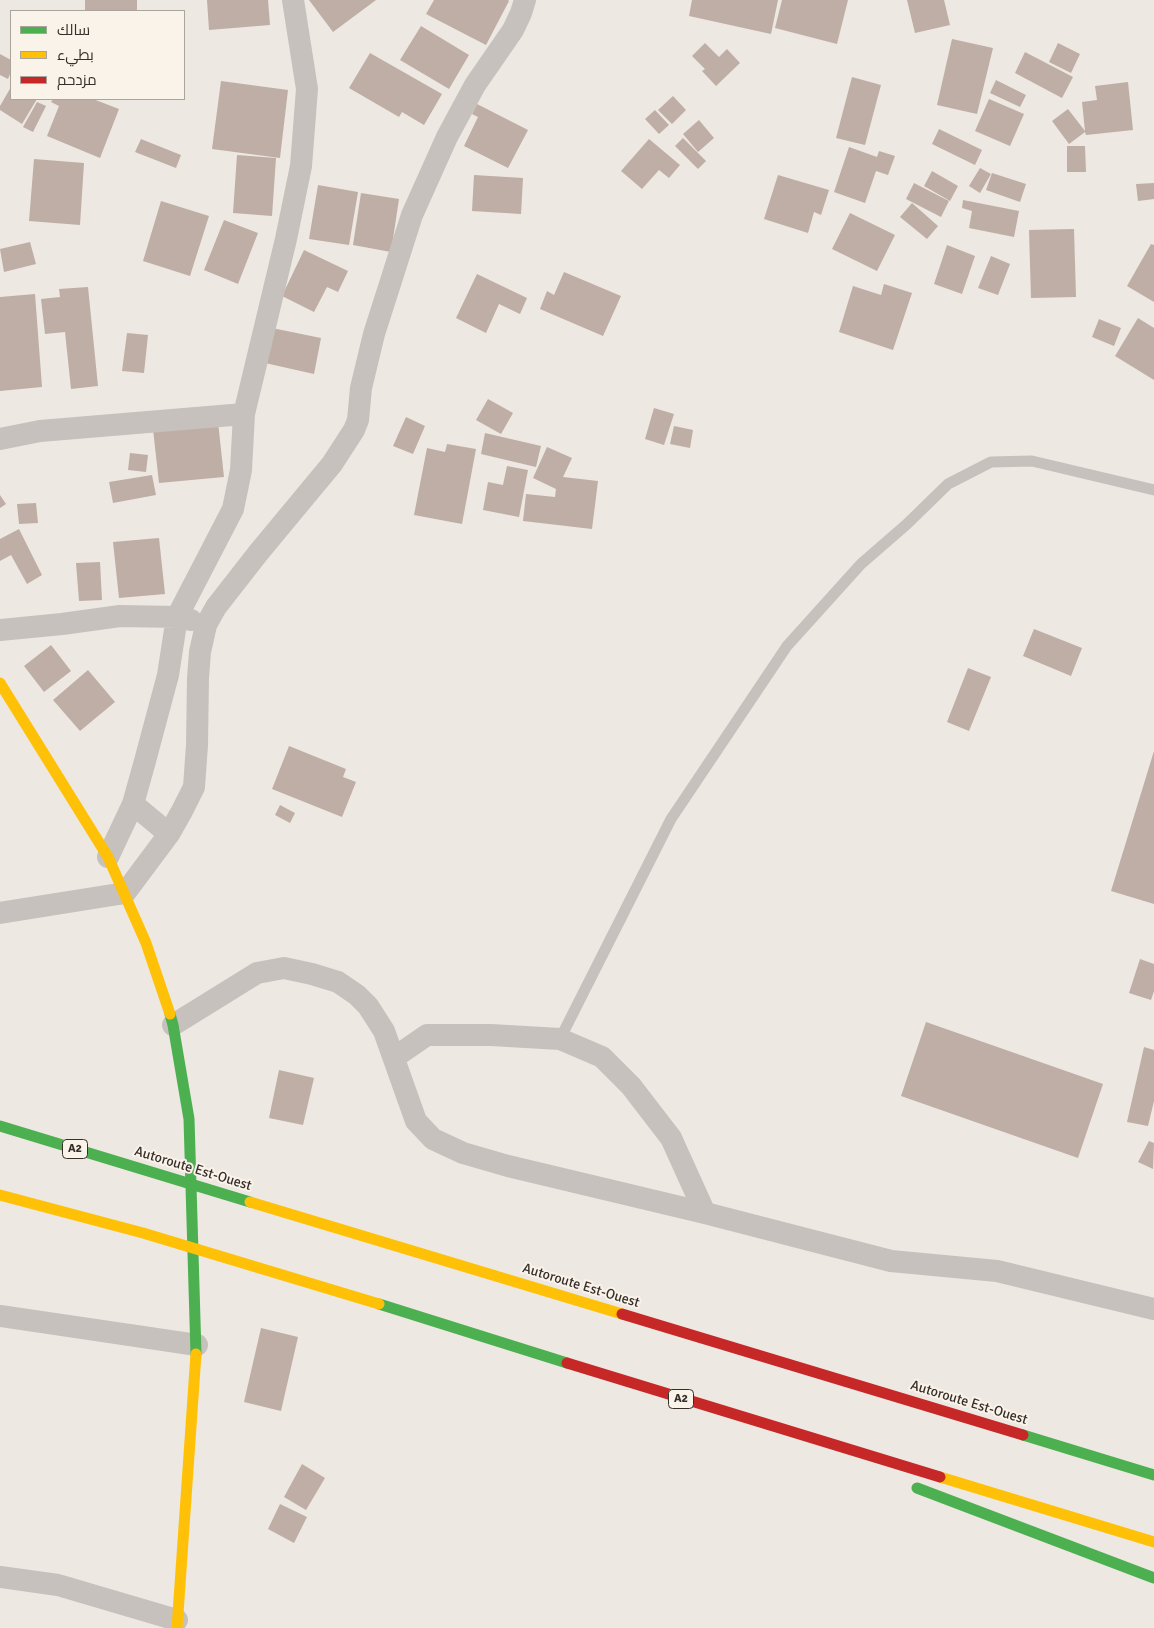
<!DOCTYPE html>
<meta charset="utf-8">
<style>
body{margin:0}
#map{position:relative;width:1154px;height:1628px;overflow:hidden;background:#ede8e2;font-family:Signika,Cairo,sans-serif}
canvas{display:block}
.legend{position:absolute;left:10px;top:10px;width:175px;height:90px;box-sizing:border-box;background:#f9f3ea;border:1px solid #aba49d;margin:0;padding:6px 9px;list-style:none;font-size:15px;color:#372e2a}
.legend li{display:flex;align-items:center;gap:10px;height:25px}
.legend b{width:25px;border:1px solid #aba49d}
</style>
<div id="map">
<canvas width="1154" height="1628"></canvas>
<ul class="legend">
<li><b style="height:6px;background:#4caf50"></b>سالك</li>
<li><b style="height:6px;background:#ffc107"></b>بطيء</li>
<li><b style="height:6px;background:#c62828"></b>مزدحم</li>
</ul>
</div>
<script>
const ctx = document.querySelector('canvas').getContext('2d');
ctx.lineJoin = 'round';
function paint(path, color) {
  ctx.fillStyle = color;
  ctx.fill(path, 'evenodd');
}
function shape(rows) {
  const path = new Path2D();
  for (const r of rows) {
    path.moveTo(r[0], r[1]);
    for (let i = 2; i < r.length; i += 2) path.lineTo(r[i], r[i + 1]);
  }
  return path;
}
function trace(path, color, width, dash) {
  ctx.strokeStyle = color;
  ctx.lineWidth = width;
  ctx.lineCap = dash ? 'butt' : 'round';
  ctx.setLineDash(dash || []);
  ctx.stroke(path);
}
function label(font, color, halo, rows, align = 'center') {
  ctx.font = font + ' Signika,sans-serif';
  ctx.lineWidth = 4;
  ctx.setLineDash([]);
  ctx.textBaseline = 'middle';
  ctx.strokeStyle = halo;
  ctx.fillStyle = color;
  for (const [text, x, y, turn = 0] of rows) {
    ctx.save();
    ctx.translate(x, y);
    ctx.rotate((+turn || 0) * Math.PI / 180);
    ctx.textAlign = isNaN(turn) ? turn : align;
    if (halo) ctx.strokeText(text, 0, 0);
    ctx.fillText(text, 0, 0);
    ctx.restore();
  }
}
paint(shape([
 [85,0,137,0,137,11,85,11],
 [207,0,268,0,270,25,209,30],
 [309,0,376,0,333,32],
 [434,0,508,0,509,1,486,45,426,14],
 [692,0,778,0,771,34,689,16],
 [782,0,848,0,837,44,775,28],
 [907,0,944,0,950,25,915,33],
 [421,26,469,55,449,89,400,60],
 [952,39,993,48,977,114,937,105],
 [705,43,719,57,727,49,740,63,716,86,702,71,705,69,692,56],
 [1058,43,1080,54,1071,73,1049,62],
 [1025,52,1073,77,1062,98,1015,73],
 [370,53,442,94,424,125,402,112,399,117,349,88],
 [0,54,11,60,11,72,8,79,0,75],
 [852,77,881,85,865,145,836,138],
 [996,80,1026,95,1020,107,990,93],
 [221,81,288,90,280,158,212,149],
 [1128,82,1133,130,1086,135,1085,132,1069,144,1052,121,1068,109,1085,131,1082,102,1097,100,1095,86],
 [11,87,11,99,37,99,22,124,0,110,0,106],
 [673,96,686,110,672,124,658,110],
 [53,99,93,99,119,109,100,158,47,136,59,106,51,102],
 [989,99,1024,114,1010,146,975,131],
 [37,102,46,106,33,132,23,127],
 [477,104,528,130,508,168,464,146,478,117,472,114],
 [655,110,669,125,659,134,645,119],
 [699,120,714,138,698,152,683,134],
 [939,129,982,150,975,165,932,144],
 [683,138,706,161,698,169,675,146],
 [141,139,181,155,176,168,135,152],
 [649,139,680,165,669,178,659,170,642,189,621,171],
 [1067,146,1085,146,1086,172,1067,172],
 [849,147,877,157,879,151,895,156,888,175,876,171,865,203,834,192],
 [237,155,276,158,272,216,233,213],
 [34,159,84,163,80,225,29,221],
 [980,168,991,174,980,193,969,186],
 [932,171,958,186,950,201,924,186],
 [992,173,1026,184,1020,202,986,190],
 [474,175,523,178,521,214,472,211],
 [778,175,829,190,821,215,814,212,808,233,764,219],
 [914,183,949,201,941,217,906,199],
 [1154,183,1154,199,1138,201,1136,184],
 [318,185,358,192,349,245,309,239],
 [361,193,399,199,391,252,353,245],
 [963,200,1019,211,1014,237,969,228,972,211,962,208],
 [161,201,209,216,190,276,143,261],
 [912,203,938,226,927,239,900,217],
 [850,213,895,235,877,271,832,249],
 [224,220,258,233,238,284,204,270],
 [1074,229,1076,297,1031,298,1029,230],
 [30,242,36,264,4,272,0,249],
 [1151,244,1154,245,1154,302,1127,286],
 [947,245,975,256,962,294,934,284],
 [304,250,348,271,338,292,327,287,314,312,282,296],
 [991,256,1010,264,998,295,978,288],
 [564,272,621,296,603,336,540,309,547,291,554,295],
 [477,274,527,298,520,314,499,304,486,333,456,318],
 [884,284,912,293,893,350,839,332,853,286,881,295],
 [88,287,98,386,71,389,65,332,45,334,41,299,60,297,59,289],
 [35,294,42,387,0,391,0,297],
 [1138,318,1154,328,1154,380,1115,356],
 [1099,319,1121,328,1114,346,1092,337],
 [272,328,321,338,314,374,265,363],
 [127,333,148,335,144,373,122,371],
 [488,399,513,413,501,434,476,420],
 [654,408,674,414,664,445,645,439],
 [217,413,224,477,159,483,152,420],
 [406,417,425,426,413,454,393,446],
 [674,426,693,430,690,448,670,444],
 [485,433,541,446,536,467,481,454],
 [447,444,476,449,462,524,414,515,427,448,445,452],
 [547,447,572,458,563,477,598,481,592,529,523,521,526,494,555,497,556,489,533,478],
 [130,453,148,455,146,472,128,470],
 [507,466,528,470,519,517,483,510,488,482,503,485],
 [152,475,156,495,113,503,109,482],
 [0,495,6,504,0,508],
 [36,503,38,523,19,524,17,504],
 [19,529,42,575,27,584,11,555,0,561,0,539],
 [159,538,165,594,119,598,113,542],
 [100,562,102,600,79,601,76,563],
 [1034,629,1082,648,1071,676,1023,656],
 [51,645,71,671,44,692,24,666],
 [968,668,991,677,969,731,947,722],
 [88,670,115,702,80,731,53,700],
 [289,746,346,769,343,777,356,782,342,817,272,789],
 [1154,751,1154,904,1111,891],
 [280,805,295,813,290,823,275,815],
 [1140,959,1154,964,1154,991,1151,1000,1129,993],
 [926,1022,1103,1084,1078,1158,901,1096],
 [1144,1047,1154,1050,1154,1101,1148,1126,1127,1122],
 [279,1070,314,1078,303,1125,269,1118],
 [1149,1141,1154,1143,1153,1169,1138,1162],
 [261,1328,298,1337,281,1411,244,1402],
 [302,1464,325,1478,306,1510,284,1497],
 [280,1504,307,1517,294,1543,268,1529]
]), '#bfaea5');
trace(shape([
 [560,1039,671,819,787,646,861,564,907,524,948,484,991,462,1032,461,1154,490]
]), '#c6c1bc', 11);
trace(shape([
 [0,439,40,431,244,414],
 [0,630,62,624,120,616,177,617,191,620],
 [133,804,169,834],
 [108,857,133,804,145,761,168,675,177,617,233,509,241,470,244,414,286,239,301,166,307,89,293,0],
 [0,913,125,893,169,834,182,811,194,787,197,745,198,678,200,652,206,625,216,607,259,552,332,464,354,430,358,420,361,388,374,334,412,215,447,137,475,85,513,30,521,13,525,0],
 [173,1025,257,973,284,968,312,974,338,982,357,995,368,1006,384,1031,416,1121,433,1139,463,1153,508,1166,705,1213,891,1261,997,1271,1154,1309],
 [395,1057,427,1035,491,1035,560,1039,602,1057,631,1086,671,1138,705,1213],
 [0,1316,197,1345],
 [0,1577,58,1585,177,1620]
]), '#c6c1bc', 22);
trace(shape([
 [170,1014,173,1025,189,1119,196,1354],
 [0,1126,250,1202],
 [379,1304,567,1363],
 [1023,1435,1154,1475],
 [917,1488,1154,1578]
]), '#4caf50', 11);
trace(shape([
 [0,683,108,857,146,943,170,1014],
 [0,1195,143,1233,379,1304],
 [250,1202,622,1314],
 [940,1477,1154,1542],
 [177,1628,196,1354]
]), '#ffc107', 11);
trace(shape([
 [622,1314,1023,1435],
 [567,1363,940,1477]
]), '#c62828', 11);
for (const [x, y, w] of [
 [75,1149,25],
 [681,1399,25]
]) {
  const box = new Path2D();
  box.roundRect(x - w / 2, y - 9.5, w, 19, 4);
  ctx.fillStyle = '#f9f3ea';
  ctx.fill(box);
  trace(box, '#372e2a', 1);
}
label('bold 12px', '#372e2a', null, [
 ["A2",75,1149],
 ["A2",681,1399]
]);
label('14px', '#372e2a', '#f9f3ea', [
 ["Autoroute Est-Ouest",193,1169,17],
 ["Autoroute Est-Ouest",581,1286,17],
 ["Autoroute Est-Ouest",969,1403,17]
]);
</script>
